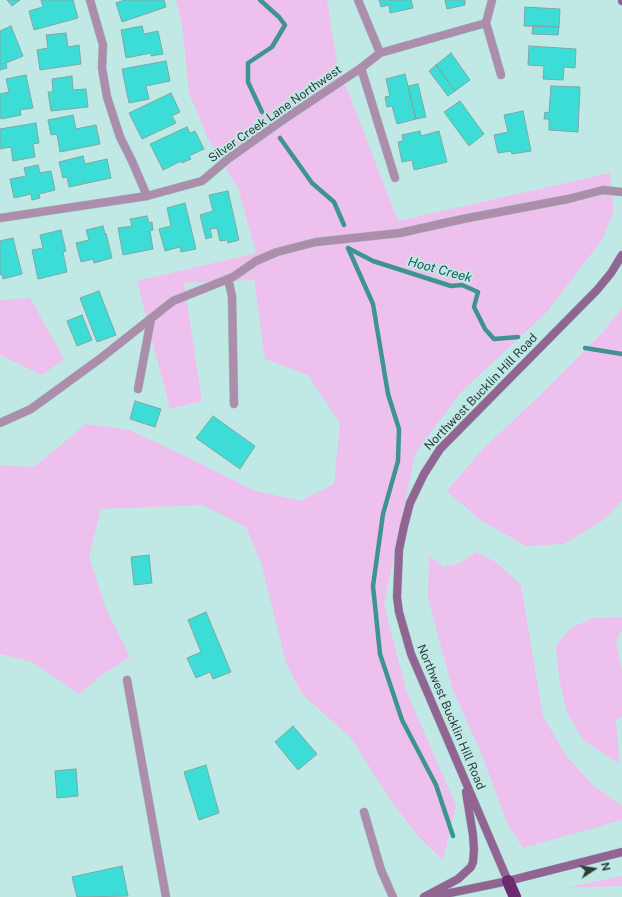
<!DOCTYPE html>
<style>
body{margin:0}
#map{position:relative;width:622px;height:897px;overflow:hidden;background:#c0e9e6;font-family:"Public Sans",sans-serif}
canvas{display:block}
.north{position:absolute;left:574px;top:849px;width:40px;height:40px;-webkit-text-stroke:3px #c0e9e6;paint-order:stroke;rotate:78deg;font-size:11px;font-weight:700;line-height:16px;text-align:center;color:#2d3d3c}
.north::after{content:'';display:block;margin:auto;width:14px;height:18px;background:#2d3d3c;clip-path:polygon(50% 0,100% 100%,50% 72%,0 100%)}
</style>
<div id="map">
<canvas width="622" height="897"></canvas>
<div class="north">N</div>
</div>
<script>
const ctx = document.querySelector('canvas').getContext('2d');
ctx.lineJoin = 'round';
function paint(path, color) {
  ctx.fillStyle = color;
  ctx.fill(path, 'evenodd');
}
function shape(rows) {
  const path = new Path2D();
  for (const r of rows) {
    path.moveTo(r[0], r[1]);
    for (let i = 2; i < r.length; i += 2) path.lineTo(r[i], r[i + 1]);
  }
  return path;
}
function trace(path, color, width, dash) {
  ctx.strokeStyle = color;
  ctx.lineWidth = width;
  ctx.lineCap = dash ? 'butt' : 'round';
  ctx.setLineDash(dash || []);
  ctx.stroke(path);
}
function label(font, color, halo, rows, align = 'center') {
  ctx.font = font + ' "Public Sans",sans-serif';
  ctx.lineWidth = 4;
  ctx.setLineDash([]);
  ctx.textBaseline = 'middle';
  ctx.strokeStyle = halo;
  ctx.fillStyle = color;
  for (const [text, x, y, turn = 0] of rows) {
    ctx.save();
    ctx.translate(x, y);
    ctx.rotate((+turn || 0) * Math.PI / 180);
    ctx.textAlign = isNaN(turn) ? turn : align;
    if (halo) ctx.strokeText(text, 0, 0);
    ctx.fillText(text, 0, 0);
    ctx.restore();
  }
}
paint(shape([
 [176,0,327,0,337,63,398,221,610,173,614,211,602,240,545,314,462,391,415,454,384,605,407,693,456,805,443,860,419,837,391,801,351,738,302,694,286,663,262,566,246,527,203,505,101,509,89,557,106,609,130,657,102,675,79,694,32,662,0,654,0,465,34,467,86,424,130,430,189,458,253,490,300,501,334,484,340,423,308,375,265,359,254,280,184,283,202,401,170,409,137,281,256,253,238,188,208,139,189,93,183,31],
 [30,298,64,359,42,375,0,355,0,300],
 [622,308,622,501,602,521,564,544,526,546,479,519,447,491,482,450,538,397,603,332],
 [476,552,496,562,521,585,543,716,567,757,593,785,622,806,622,820,523,848,508,825,480,750,452,688,428,598,429,556,444,567,460,563],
 [622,617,622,629,616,642,622,672,622,716,616,720,620,763,613,760,583,740,567,713,559,678,556,646,571,628,593,618],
 [622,876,622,886,566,888]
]), '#eec0ee');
trace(shape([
 [260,0,279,17,285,25,272,47,248,63,248,82,262,112],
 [280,138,312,183,334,202,344,225],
 [348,248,373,304,388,394,399,429,398,461,383,514,373,586,380,654,402,720,436,785,453,836],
 [348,248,373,261,451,286,462,285,478,292,474,307,485,329,494,339,518,337],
 [585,348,622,354]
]), '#3e948f', 4.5);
const building = shape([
 [7,0,20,0,12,6,7,0],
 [41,0,73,0,78,18,34,30,29,11,43,7,41,0],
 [124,0,164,0,166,7,122,22,116,3,124,0],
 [379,0,411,0,413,8,390,13,389,5,381,7,379,0],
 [445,0,465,0,465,5,447,9,445,0],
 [525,7,560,9,559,27,524,26,525,7],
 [11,26,23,56,6,63,7,68,0,70,0,31,11,26],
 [142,26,144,34,158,31,163,54,151,56,151,53,126,58,121,30,142,26],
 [533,26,559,27,558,35,532,34,533,26],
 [66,33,68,47,79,45,81,64,40,70,37,50,48,48,46,35,66,33],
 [529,46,576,49,575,68,564,67,563,80,543,79,544,66,528,65,529,46],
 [451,53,470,80,455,91,436,65,451,53],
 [166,61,170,81,146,86,149,99,129,103,122,69,166,61],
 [436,65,455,91,448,96,429,71,436,65],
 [405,74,416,119,397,124,392,106,387,107,385,97,390,96,386,79,405,74],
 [26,75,33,108,20,110,21,115,1,119,0,114,0,94,9,92,6,79,26,75],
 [72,76,73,90,86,89,88,107,51,111,48,92,53,92,52,79,72,76],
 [418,84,426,117,416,119,408,86,418,84],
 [551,86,580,87,578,132,549,130,549,119,544,119,545,112,549,113,551,86],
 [171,93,180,112,172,116,176,123,142,139,129,113,171,93],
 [460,101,484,134,469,146,444,112,460,101],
 [523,111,531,151,512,154,511,151,498,153,494,135,508,132,504,115,523,111],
 [73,115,76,129,96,125,100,144,60,152,57,134,51,135,48,120,73,115],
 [36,123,39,143,33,144,35,157,13,161,11,147,0,149,0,129,36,123],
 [187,127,190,133,195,131,204,149,189,156,191,159,182,163,181,161,163,170,150,144,187,127],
 [420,131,421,136,439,131,447,162,414,170,412,160,402,162,398,142,403,141,402,135,420,131],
 [83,156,85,164,107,159,111,178,69,187,67,177,63,178,59,162,83,156],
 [38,165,40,173,51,171,55,190,39,194,40,198,32,200,31,194,14,198,10,179,26,176,24,168,38,165],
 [228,191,239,240,228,243,227,240,220,241,217,228,210,229,212,237,206,239,200,215,213,211,209,195,228,191],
 [185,203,196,249,181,252,180,247,165,251,159,229,171,226,167,208,185,203],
 [147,216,149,223,152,222,153,230,150,231,153,249,123,255,118,228,132,226,130,219,147,216],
 [103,226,105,234,106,233,112,258,94,263,93,259,81,262,76,243,89,240,86,230,103,226],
 [61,230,66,251,63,252,67,272,38,279,32,250,43,248,40,235,61,230],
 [13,238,22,274,3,279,2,274,0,275,0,241,13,238],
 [99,291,116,335,97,342,80,298,99,291],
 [82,315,92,340,77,346,67,321,82,315],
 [135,401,161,409,155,427,130,419,135,401],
 [213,416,255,446,240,469,196,438,213,416],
 [149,555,152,583,134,585,131,557,149,555],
 [206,612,231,672,213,679,210,672,196,678,187,658,201,652,188,620,206,612],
 [293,726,317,754,298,770,275,742,293,726],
 [206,765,219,813,199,820,184,772,206,765],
 [76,769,78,796,57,798,55,771,76,769],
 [122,866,128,896,77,897,72,877,122,866]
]);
paint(building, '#3cddd6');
trace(building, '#80a7a4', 1);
const lane = shape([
 [361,68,395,178],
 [228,279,232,296,234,404],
 [138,389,151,319],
 [0,423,31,409,101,358,173,301,233,277,256,261,277,252,316,242,400,233,463,219,568,199,603,190,622,192],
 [127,680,166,897],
 [364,812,381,870,393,897]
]);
const street = shape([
 [90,0,103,45,102,68,107,97,120,137,132,161,147,196],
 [358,0,380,53],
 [486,23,501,75],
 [0,218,147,196,202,181,228,159,280,122,361,68,380,53,486,23,492,0]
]);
const secondary = shape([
 [622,0,622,1],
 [508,881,411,654,399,612,397,597,399,550,404,526,410,503,424,474,440,449,597,290,611,273,622,255],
 [424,897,458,879,471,867,473,862,474,850,473,835,466,792],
 [431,897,508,881,622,852]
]);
const highway = shape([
 [508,881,515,897]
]);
trace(lane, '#a0c3c1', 9);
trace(street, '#a0c3c1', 9);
trace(secondary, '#a0c3c1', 9);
trace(highway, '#a0c3c1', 13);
trace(lane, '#ac8dac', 8);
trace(street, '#ac8dac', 8);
trace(secondary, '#916492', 8);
trace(highway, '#6c2b6e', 12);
label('12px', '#2d3d3c', '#c0e9e6', [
 ["Silver Creek Lane Northwest",275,114,-35],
 ["Northwest Bucklin Hill Road",481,392,-46],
 ["Northwest Bucklin Hill Road",451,717,67]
]);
label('italic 13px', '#1d5c59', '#c0e9e6', [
 ["Hoot Creek",440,270,15]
]);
</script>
